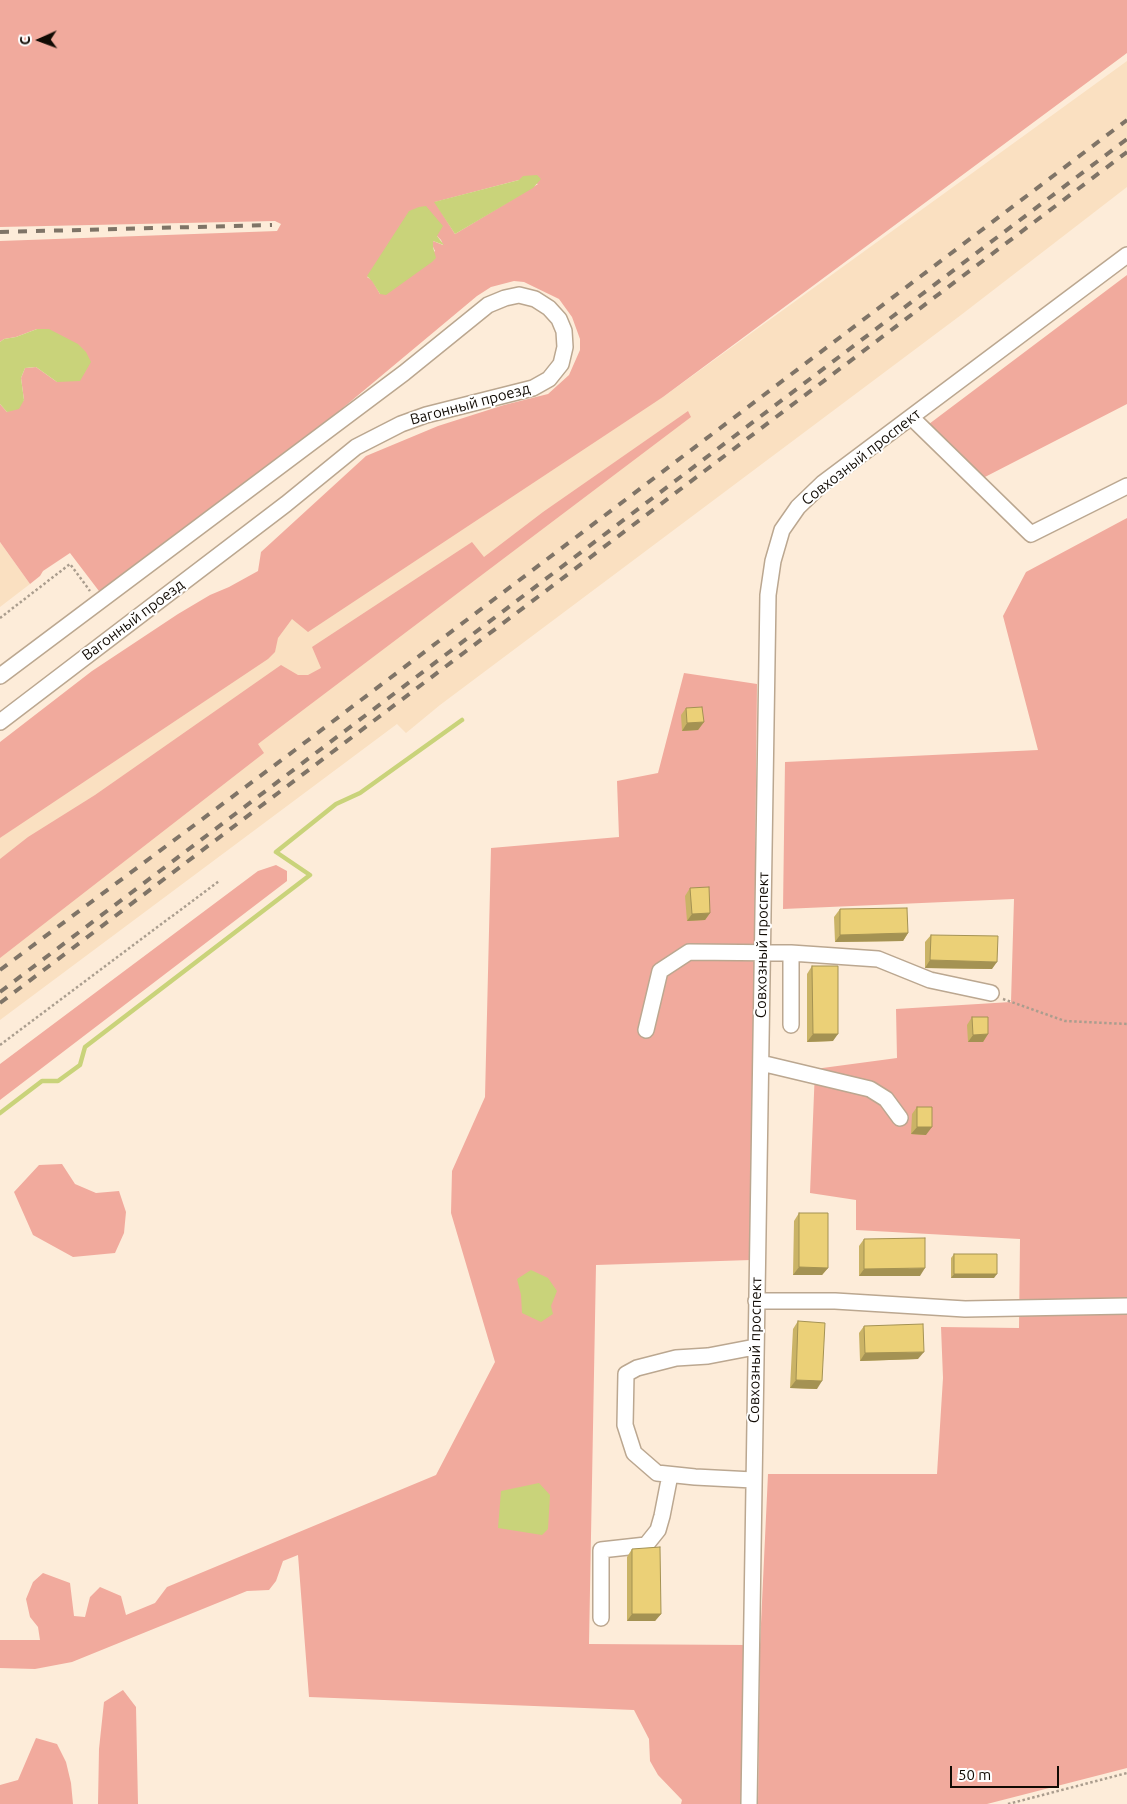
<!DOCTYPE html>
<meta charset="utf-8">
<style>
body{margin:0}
#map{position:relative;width:1127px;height:1804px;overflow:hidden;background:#fdecd9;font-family:Ubuntu,sans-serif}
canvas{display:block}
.north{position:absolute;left:15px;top:15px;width:50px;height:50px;-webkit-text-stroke:4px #fff;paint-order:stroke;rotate:268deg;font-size:14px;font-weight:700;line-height:20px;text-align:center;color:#110b04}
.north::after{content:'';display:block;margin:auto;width:18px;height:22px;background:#110b04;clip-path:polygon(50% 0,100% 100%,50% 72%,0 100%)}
.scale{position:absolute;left:950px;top:1766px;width:109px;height:22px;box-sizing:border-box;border:2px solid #110b04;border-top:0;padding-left:6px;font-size:15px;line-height:18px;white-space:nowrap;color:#110b04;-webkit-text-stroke:4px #fff;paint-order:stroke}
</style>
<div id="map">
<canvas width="1127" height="1804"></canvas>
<div class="north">С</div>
<div class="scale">50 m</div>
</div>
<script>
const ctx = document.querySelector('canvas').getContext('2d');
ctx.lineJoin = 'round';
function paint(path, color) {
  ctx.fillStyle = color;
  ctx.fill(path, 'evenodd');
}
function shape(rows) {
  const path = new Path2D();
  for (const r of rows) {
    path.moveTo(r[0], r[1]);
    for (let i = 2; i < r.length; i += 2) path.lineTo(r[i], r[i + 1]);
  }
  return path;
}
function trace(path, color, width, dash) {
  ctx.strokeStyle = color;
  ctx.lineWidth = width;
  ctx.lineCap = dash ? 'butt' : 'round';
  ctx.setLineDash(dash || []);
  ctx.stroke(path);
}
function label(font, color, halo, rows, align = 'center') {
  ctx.font = font + ' Ubuntu,sans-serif';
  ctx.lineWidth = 4;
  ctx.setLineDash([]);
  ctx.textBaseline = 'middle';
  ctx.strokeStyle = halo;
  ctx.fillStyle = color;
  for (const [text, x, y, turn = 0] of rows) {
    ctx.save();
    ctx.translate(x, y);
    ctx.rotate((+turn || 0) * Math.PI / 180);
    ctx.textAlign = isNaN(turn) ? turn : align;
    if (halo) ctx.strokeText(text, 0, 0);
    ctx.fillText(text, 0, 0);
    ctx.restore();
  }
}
paint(shape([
 [1127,61,1127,187,961,315,440,705,406,733,397,724,0,1020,0,838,28,818,258,634,663,397],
 [0,542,30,584,0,607]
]), '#fae0c1');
paint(shape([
 [0,0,1127,0,1127,53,663,397,308,632,292,619,278,638,275,652,268,659,0,838,0,742,92,671,178,614,210,595,229,587,258,571,261,552,366,456,438,426,504,405,548,394,569,375,580,350,580,339,572,317,559,299,524,282,514,281,491,287,477,296,338,412,102,595,70,553,43,571,40,576,30,584,0,542,0,404,7,412,24,400,21,378,25,368,36,367,57,382,37,329,16,337,4,339,0,342,0,241,277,231,281,224,275,221,0,227],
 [519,180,538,184,455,234,435,202],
 [437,236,441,240,443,245,433,241,433,247,435,251,380,294,372,280,367,277],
 [1127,275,1127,404,983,478,929,424],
 [688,411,691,417,258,744,264,753,0,958,0,859,28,837,95,795,281,665,298,675,308,675,321,668,312,647,472,542,484,557,543,512],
 [1127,518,1127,1768,987,1804,758,1804,760,1645,768,1474,937,1474,943,1378,941,1327,1019,1328,1020,1239,856,1230,856,1200,810,1193,815,1069,897,1058,896,1009,1011,1002,1014,899,783,909,785,762,1038,750,1003,616,1026,572],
 [684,673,757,684,751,1260,596,1265,589,1644,748,1645,745,1804,681,1804,682,1800,658,1775,650,1761,649,1739,634,1710,309,1697,298,1555,283,1561,276,1581,269,1590,247,1591,72,1662,35,1669,0,1668,0,1640,40,1640,38,1627,30,1617,26,1599,33,1582,43,1573,70,1583,74,1616,85,1617,90,1597,100,1587,121,1596,126,1615,155,1603,167,1587,436,1475,495,1362,451,1213,452,1171,485,1097,491,848,619,837,617,781,658,773],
 [276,865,287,871,287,881,0,1100,0,1064,258,871],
 [62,1164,75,1184,96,1193,119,1191,126,1212,124,1233,115,1253,73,1257,33,1235,14,1192,39,1165],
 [123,1690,136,1707,138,1804,98,1804,99,1749,104,1702],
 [36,1738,57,1744,66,1762,71,1783,73,1804,0,1804,0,1785,18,1780]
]), '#f1aa9d');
paint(shape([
 [537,175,541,179,533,188,455,234,434,202,519,180,523,176],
 [426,206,443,226,437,236,444,245,433,241,433,247,436,258,432,262,386,295,380,294,372,281,367,276,409,211,419,207],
 [37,329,49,329,78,344,86,352,91,362,80,381,57,382,36,367,25,368,21,378,24,400,19,409,7,412,0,404,0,342,4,339,16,337],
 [531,1270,548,1278,557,1291,551,1306,553,1314,541,1322,522,1313,521,1295,517,1279],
 [539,1483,550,1495,548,1529,542,1535,498,1528,501,1491]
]), '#c9d37a');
trace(shape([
 [0,1113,42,1081,58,1081,80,1065,85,1047,310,875,276,852,336,804,360,793,462,720]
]), '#c9d37a', 4.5);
const minor = shape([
 [911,417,1031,534,1127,486],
 [0,676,404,373,488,305,505,298,519,295,535,299,549,308,559,319,564,331,565,347,561,364,549,379,533,388,426,415,401,424,356,447,286,504,0,722],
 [791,1025,791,953],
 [646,1030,660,971,689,952,791,953,878,959,930,980,991,993],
 [761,1063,870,1089,886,1099,900,1118],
 [756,1301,835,1301,965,1309,1127,1306],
 [753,1480,695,1477,657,1473,634,1453,625,1425,626,1374,637,1368,676,1358,708,1356,755,1347],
 [601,1618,601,1550,646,1545,658,1530,662,1516,670,1475],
 [749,1804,768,595,773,561,782,530,798,507,823,483,1127,255]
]);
trace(minor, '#bba790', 18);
trace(shape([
 [0,618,70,564,90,591],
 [1003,999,1065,1021,1127,1024],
 [0,1045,219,881],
 [1008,1804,1127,1773]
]), '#aa9d8e', 2.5, [2.5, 2.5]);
trace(minor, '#fff', 15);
trace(shape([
 [0,232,272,225],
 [0,970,295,750,1127,120],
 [0,992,1127,139],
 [0,1003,1127,152]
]), '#7f7467', 4, [9, 9]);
paint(shape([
 [686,708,704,722,698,730,682,731,681,715],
 [690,888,710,913,705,920,687,921,685,896],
 [840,909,908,933,903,941,835,942,834,917],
 [931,935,992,969,925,968,925,942],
 [812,966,833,1041,807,1042,807,974],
 [972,1017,988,1034,983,1042,968,1042,967,1025],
 [917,1107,926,1135,911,1134,912,1114],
 [799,1213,828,1268,822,1275,793,1275,794,1221],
 [864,1239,920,1276,859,1276,859,1246],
 [954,1254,994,1278,951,1278,951,1258],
 [798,1321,817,1389,790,1388,793,1329],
 [864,1326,918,1359,860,1361,859,1333],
 [632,1549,661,1614,655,1621,627,1621,627,1557]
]), '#cab366');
paint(shape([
 [704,722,698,730,682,731,687,723],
 [710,913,705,920,687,921,692,914],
 [908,933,903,941,835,942,840,935],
 [930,960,997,962,992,969,925,968],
 [813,1034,838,1034,833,1041,807,1042],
 [988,1034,983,1042,968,1042,973,1035],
 [917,1127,932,1127,926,1135,911,1134],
 [799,1267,828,1268,822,1275,793,1275],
 [925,1268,920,1276,859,1276,864,1269],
 [954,1274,997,1274,994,1278,951,1278],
 [924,1352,918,1359,860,1361,865,1353],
 [796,1380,822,1381,817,1389,790,1388],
 [632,1614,661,1614,655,1621,627,1621]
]), '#a49253');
const building = shape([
 [702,707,704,722,687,723,686,708,702,707],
 [709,887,710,913,692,914,690,888,709,887],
 [907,908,908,933,840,935,840,909,907,908],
 [931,935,998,936,997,962,930,960,931,935],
 [812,966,838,966,838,1034,813,1034,812,966],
 [972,1017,988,1017,988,1034,973,1035,972,1017],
 [917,1107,932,1107,932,1127,917,1127,917,1107],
 [799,1213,828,1213,828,1268,799,1267,799,1213],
 [925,1238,925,1268,864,1269,864,1239,925,1238],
 [954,1254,997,1254,997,1274,954,1274,954,1254],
 [798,1321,825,1323,822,1381,796,1380,798,1321],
 [923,1324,924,1352,865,1353,864,1326,923,1324],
 [660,1547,661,1614,632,1614,632,1549,660,1547]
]);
paint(building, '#ebd077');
trace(building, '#a49253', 1);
label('15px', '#110b04', '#fff', [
 ["Вагонный проезд",470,404,-15],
 ["Совхозный проспект",861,457,-38],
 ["Вагонный проезд",133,620,-37],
 ["Совхозный проспект",762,945,-89],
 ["Совхозный проспект",755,1350,-89]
]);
</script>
